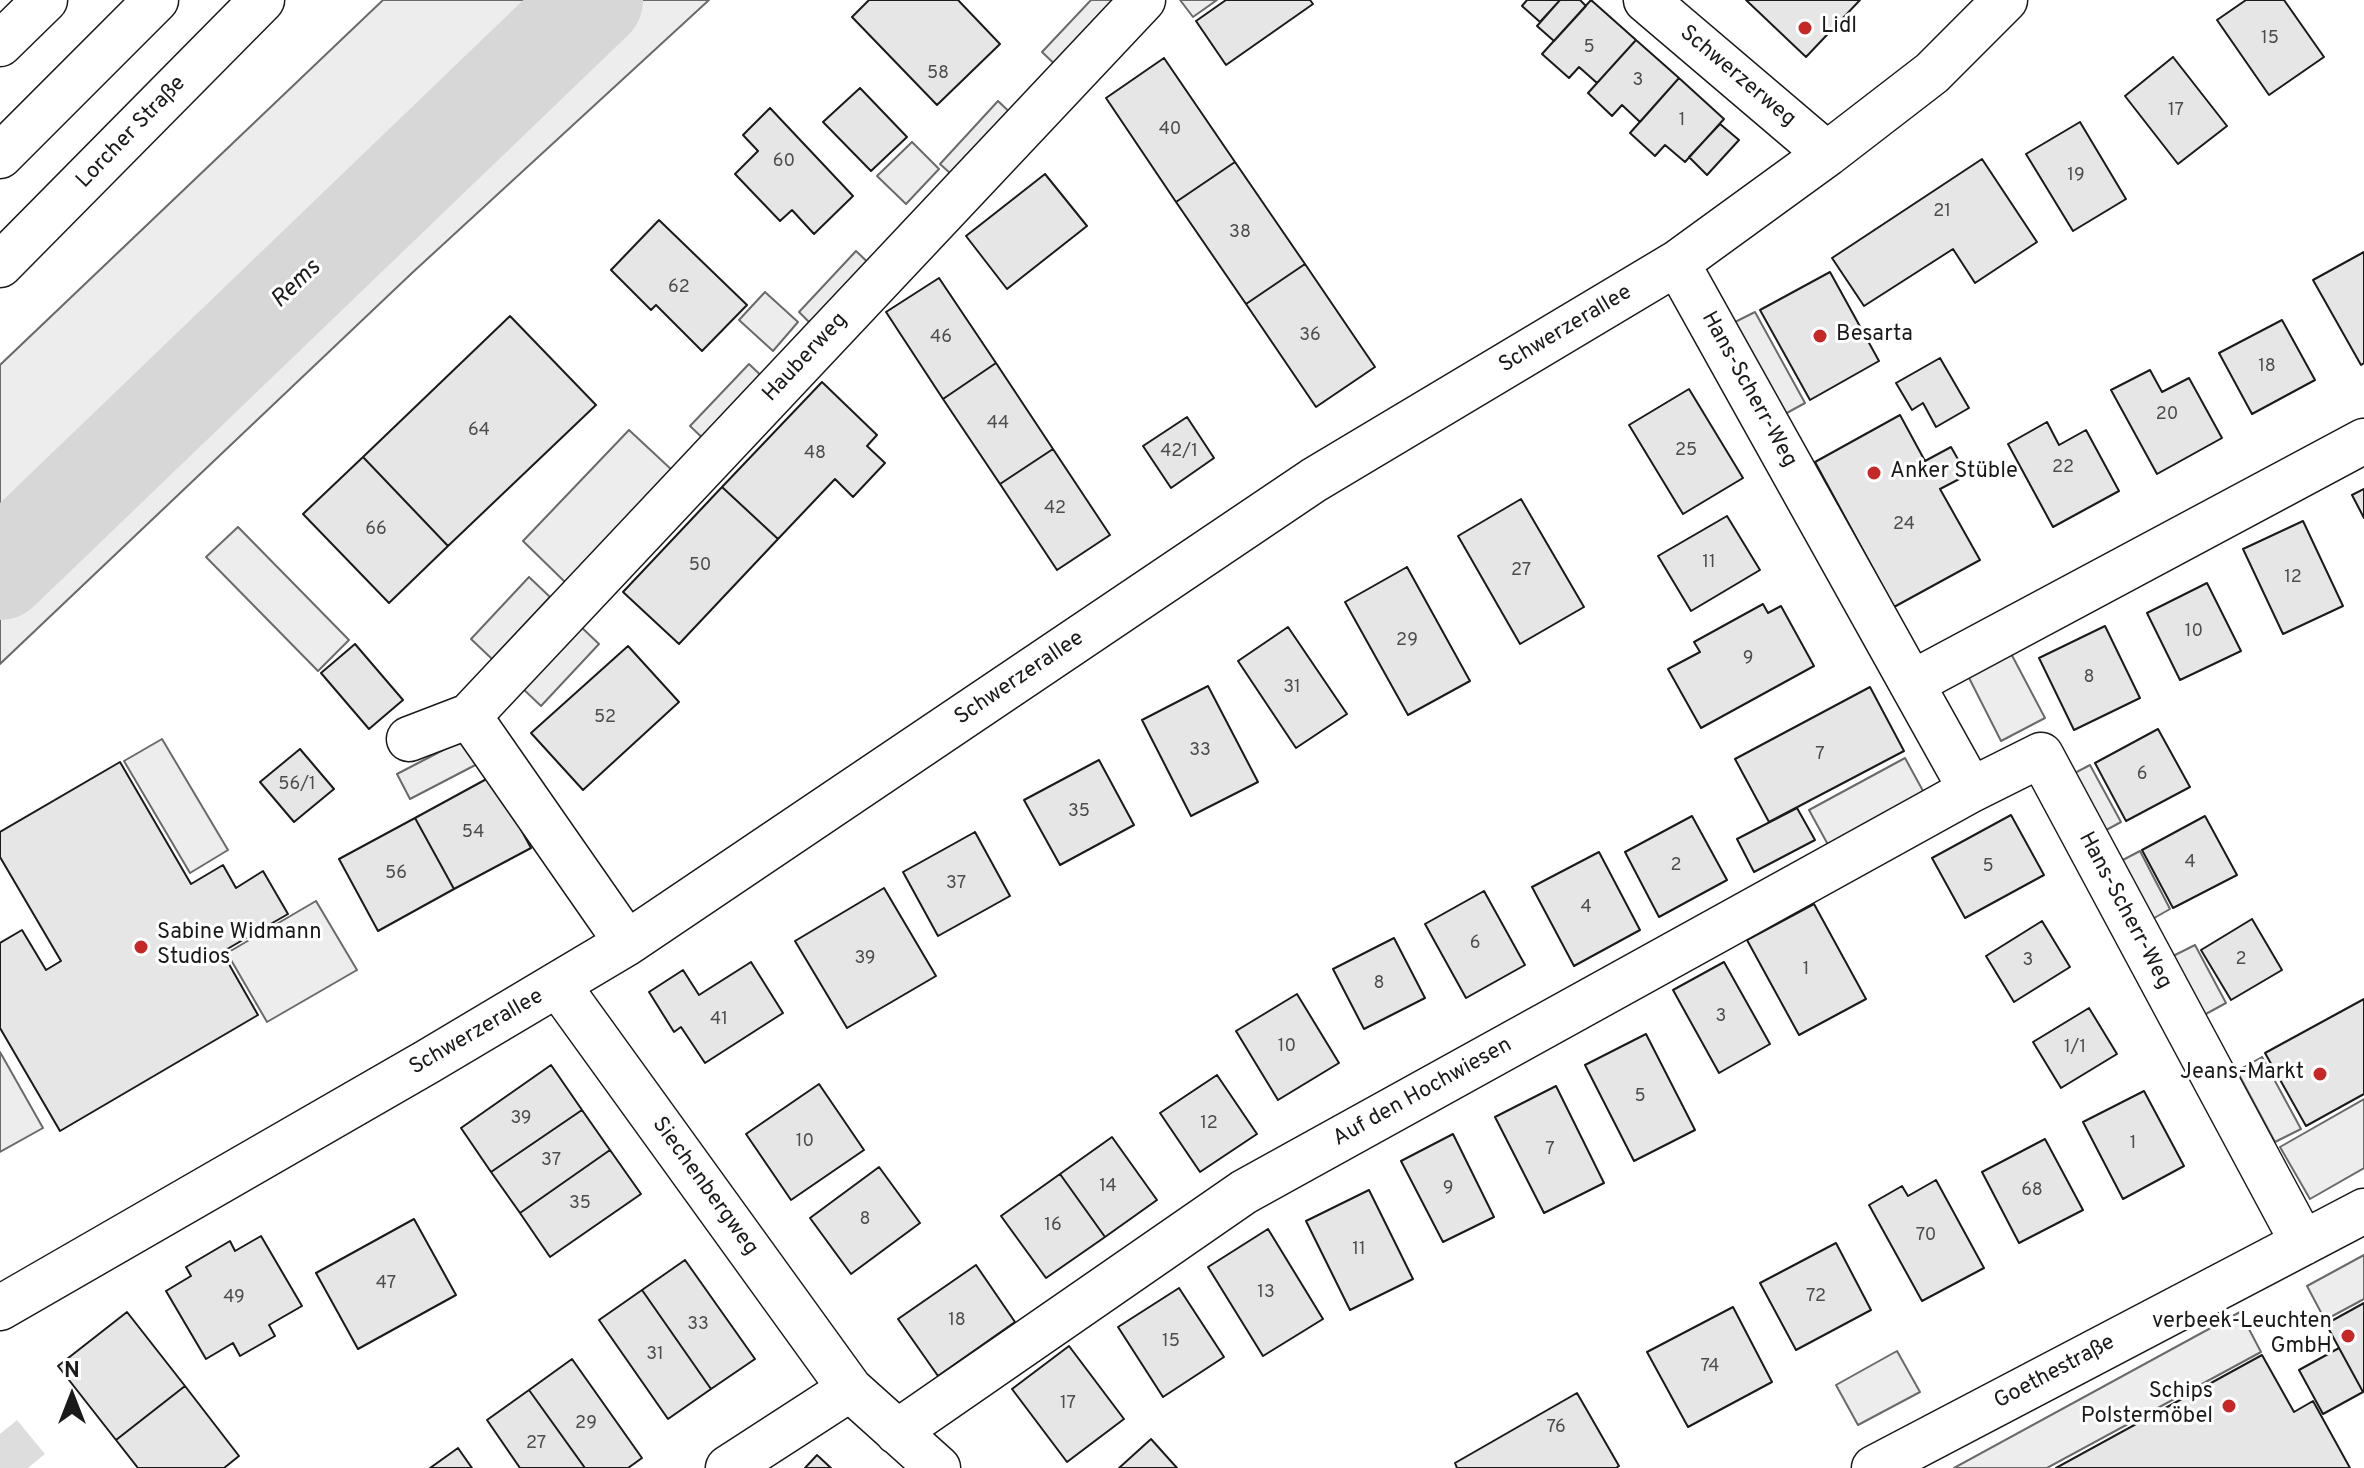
<!DOCTYPE html>
<meta charset="utf-8">
<style>
body{margin:0}
#map{position:relative;width:2364px;height:1468px;overflow:hidden;background:#fff;font-family:Overpass,sans-serif}
canvas{display:block}
.north{position:absolute;left:32px;top:1356px;width:80px;height:80px;-webkit-text-stroke:6px #fff;paint-order:stroke;rotate:0deg;font-size:22px;font-weight:700;line-height:32px;text-align:center;color:#1a1a1a}
.north::after{content:'';display:block;margin:auto;width:28px;height:36px;background:#1a1a1a;clip-path:polygon(50% 0,100% 100%,50% 72%,0 100%)}
</style>
<div id="map">
<canvas width="2364" height="1468"></canvas>
<div class="north">N</div>
</div>
<script>
const ctx = document.querySelector('canvas').getContext('2d');
ctx.lineJoin = 'round';
function paint(path, color) {
  ctx.fillStyle = color;
  ctx.fill(path, 'evenodd');
}
function shape(rows) {
  const path = new Path2D();
  for (const r of rows) {
    path.moveTo(r[0], r[1]);
    for (let i = 2; i < r.length; i += 2) path.lineTo(r[i], r[i + 1]);
  }
  return path;
}
function trace(path, color, width, dash) {
  ctx.strokeStyle = color;
  ctx.lineWidth = width;
  ctx.lineCap = dash ? 'butt' : 'round';
  ctx.setLineDash(dash || []);
  ctx.stroke(path);
}
function label(font, color, halo, rows, align = 'center') {
  ctx.font = font + ' Overpass,sans-serif';
  ctx.lineWidth = 6;
  ctx.setLineDash([]);
  ctx.textBaseline = 'middle';
  ctx.strokeStyle = halo;
  ctx.fillStyle = color;
  for (const [text, x, y, turn = 0] of rows) {
    ctx.save();
    ctx.translate(x, y);
    ctx.rotate((+turn || 0) * Math.PI / 180);
    ctx.textAlign = isNaN(turn) ? turn : align;
    if (halo) ctx.strokeText(text, 0, 0);
    ctx.fillText(text, 0, 0);
    ctx.restore();
  }
}
const built = shape([
 [383,0,709,0,412,273,0,664,0,365,383,0],
 [1091,0,1110,0,1121,10,1063,72,1042,52,1091,0],
 [1180,0,1217,0,1193,17,1180,0],
 [998,101,1019,121,961,183,940,164,998,101],
 [912,142,939,169,906,204,877,176,912,142],
 [856,251,877,271,819,332,799,312,856,251],
 [765,292,798,322,773,351,739,320,765,292],
 [1755,312,1805,403,1785,414,1735,322,1755,312],
 [749,364,770,384,711,446,690,426,749,364],
 [629,430,673,471,566,583,523,541,629,430],
 [238,527,349,640,318,671,206,557,238,527],
 [529,577,550,597,492,659,471,639,529,577],
 [578,624,599,644,541,706,520,686,578,624],
 [2006,644,2045,718,2001,741,1963,666,2006,644],
 [472,735,485,760,410,799,397,774,472,735],
 [162,739,228,850,190,873,124,761,162,739],
 [1905,758,1928,800,1832,852,1809,810,1905,758],
 [2090,765,2121,822,2099,834,2069,776,2090,765],
 [2140,851,2170,909,2149,921,2117,863,2140,851],
 [316,901,357,970,267,1022,227,953,316,901],
 [2195,945,2226,1003,2204,1015,2173,956,2195,945],
 [0,1052,43,1128,0,1152,0,1052],
 [2262,1057,2301,1129,2275,1142,2237,1071,2262,1057],
 [2364,1099,2364,1168,2310,1199,2280,1147,2364,1099],
 [2364,1255,2364,1299,2325,1320,2307,1286,2364,1255],
 [2240,1312,2261,1352,2047,1468,1954,1468,2240,1312],
 [1897,1351,1920,1392,1858,1425,1836,1385,1897,1351]
]);
paint(built, '#ededed');
trace(built, '#6a6a6a', 2);
trace(shape([
 [0,571,594,0]
]), '#d7d7d7', 98);
const building = shape([
 [869,0,958,0,1000,44,937,105,852,17,869,0],
 [1226,0,1310,0,1313,4,1226,65,1196,21,1226,0],
 [1527,0,1560,0,1540,22,1522,6,1527,0],
 [1560,0,1580,0,1586,6,1554,41,1537,26,1560,0],
 [1591,0,1636,40,1597,83,1579,67,1569,78,1542,54,1591,0],
 [1746,0,1860,0,1806,57,1746,0],
 [2246,0,2284,0,2324,57,2269,95,2217,20,2246,0],
 [1636,40,1679,78,1640,122,1622,105,1612,116,1588,93,1636,40],
 [2173,57,2227,126,2178,164,2125,96,2173,57],
 [1164,58,1235,162,1176,202,1106,98,1164,58],
 [1679,78,1724,119,1685,162,1665,145,1655,156,1630,133,1679,78],
 [860,88,907,137,871,171,823,122,860,88],
 [770,108,853,196,814,234,792,210,780,221,735,174,758,151,743,135,770,108],
 [2080,122,2126,199,2073,231,2026,154,2080,122],
 [1720,124,1739,140,1707,175,1689,157,1720,124],
 [1982,159,2037,242,1975,283,1953,249,1864,306,1832,258,1982,159],
 [1235,162,1305,264,1246,304,1176,202,1235,162],
 [1045,174,1087,226,1007,289,966,236,1045,174],
 [659,220,747,305,702,351,656,305,651,310,611,270,659,220],
 [2364,252,2364,363,2361,365,2313,280,2364,252],
 [1305,264,1375,367,1316,407,1246,304,1305,264],
 [1830,272,1879,361,1810,400,1760,310,1830,272],
 [939,278,996,363,943,399,886,312,939,278],
 [510,316,596,405,448,546,363,457,510,316],
 [2282,320,2315,380,2252,414,2219,353,2282,320],
 [1940,358,1969,408,1936,427,1923,403,1912,410,1896,383,1940,358],
 [996,363,1053,449,1000,484,943,399,996,363],
 [2150,370,2162,392,2189,378,2222,438,2157,474,2111,390,2150,370],
 [822,382,877,435,867,446,885,463,853,497,835,479,778,539,722,487,822,382],
 [1689,389,1743,478,1683,514,1629,425,1689,389],
 [1900,415,1925,461,1951,447,1967,475,1940,489,1980,560,1894,607,1815,462,1900,415],
 [1187,417,1214,458,1171,488,1143,446,1187,417],
 [2047,422,2059,445,2086,430,2119,491,2053,527,2008,444,2047,422],
 [1053,449,1110,535,1057,570,1000,484,1053,449],
 [363,457,448,546,389,603,303,514,363,457],
 [722,487,778,539,679,644,623,592,722,487],
 [2364,489,2364,518,2352,495,2364,489],
 [1521,499,1584,607,1520,644,1458,536,1521,499],
 [1727,516,1760,570,1691,611,1658,556,1727,516],
 [2303,521,2343,606,2283,634,2243,549,2303,521],
 [1407,567,1470,681,1408,715,1345,602,1407,567],
 [2207,583,2241,651,2180,680,2147,613,2207,583],
 [1763,604,1768,613,1781,606,1814,666,1701,728,1668,669,1700,652,1694,642,1763,604],
 [2105,626,2140,698,2074,730,2039,658,2105,626],
 [1288,627,1347,714,1296,748,1238,661,1288,627],
 [355,644,403,700,369,729,321,673,355,644],
 [628,646,679,702,583,790,531,733,628,646],
 [1208,686,1258,782,1191,816,1142,720,1208,686],
 [1870,687,1904,751,1769,822,1735,759,1870,687],
 [2158,729,2190,787,2126,821,2095,763,2158,729],
 [300,749,334,789,294,822,260,782,300,749],
 [1099,760,1134,825,1060,865,1024,800,1099,760],
 [120,762,191,884,223,865,236,888,263,871,288,914,222,952,258,1015,60,1131,0,1028,0,943,22,930,46,970,61,961,0,857,0,832,120,762],
 [492,776,531,848,454,889,415,818,492,776],
 [1797,808,1815,840,1754,872,1737,839,1797,808],
 [2011,815,2044,875,1965,918,1932,858,2011,815],
 [1692,816,1727,880,1659,917,1625,852,1692,816],
 [2205,816,2237,875,2173,908,2142,850,2205,816],
 [415,818,454,889,378,931,339,859,415,818],
 [975,832,1010,896,938,936,903,872,975,832],
 [1599,852,1640,930,1574,966,1532,887,1599,852],
 [884,888,936,976,847,1028,795,941,884,888],
 [1484,891,1525,965,1466,998,1425,924,1484,891],
 [1814,904,1866,999,1799,1035,1747,940,1814,904],
 [2252,919,2282,970,2231,1000,2201,950,2252,919],
 [2042,921,2070,967,2014,1002,1986,956,2042,921],
 [1394,938,1425,998,1364,1029,1333,969,1394,938],
 [751,962,783,1013,705,1063,681,1027,674,1032,649,992,683,970,699,995,751,962],
 [1724,962,1770,1044,1719,1073,1673,990,1724,962],
 [1297,994,1339,1063,1278,1100,1236,1031,1297,994],
 [2364,999,2364,1094,2306,1126,2265,1053,2364,999],
 [2089,1008,2117,1054,2061,1088,2033,1042,2089,1008],
 [1646,1034,1695,1130,1634,1161,1585,1065,1646,1034],
 [551,1065,582,1110,491,1172,461,1128,551,1065],
 [1217,1075,1257,1134,1200,1172,1160,1113,1217,1075],
 [819,1084,864,1150,791,1200,746,1134,819,1084],
 [1556,1086,1604,1183,1544,1213,1495,1117,1556,1086],
 [2144,1091,2184,1166,2123,1199,2083,1122,2144,1091],
 [582,1110,610,1150,520,1213,491,1172,582,1110],
 [1453,1134,1494,1217,1443,1242,1401,1161,1453,1134],
 [1112,1137,1157,1200,1105,1237,1060,1174,1112,1137],
 [2045,1139,2083,1210,2019,1243,1982,1172,2045,1139],
 [610,1150,641,1194,550,1257,520,1213,610,1150],
 [879,1167,920,1223,851,1274,810,1218,879,1167],
 [1060,1174,1105,1237,1046,1278,1001,1216,1060,1174],
 [1936,1180,1984,1268,1922,1301,1869,1205,1902,1186,1908,1196,1936,1180],
 [1369,1190,1413,1279,1350,1310,1306,1221,1369,1190],
 [414,1219,456,1295,358,1349,316,1273,414,1219],
 [1268,1229,1323,1319,1263,1356,1208,1267,1268,1229],
 [261,1236,302,1306,269,1325,275,1336,240,1356,233,1343,206,1359,166,1291,191,1276,186,1267,230,1241,235,1251,261,1236],
 [1836,1243,1871,1310,1796,1350,1760,1283,1836,1243],
 [685,1260,755,1359,711,1389,642,1290,685,1260],
 [976,1265,1015,1322,938,1376,898,1319,976,1265],
 [1179,1288,1224,1357,1163,1397,1118,1327,1179,1288],
 [642,1290,711,1389,668,1419,599,1320,642,1290],
 [2364,1303,2364,1391,2363,1392,2326,1324,2364,1303],
 [1733,1307,1772,1382,1688,1427,1647,1352,1733,1307],
 [127,1312,185,1386,116,1440,58,1366,127,1312],
 [1069,1346,1124,1419,1067,1462,1012,1389,1069,1346],
 [2339,1348,2363,1392,2323,1414,2299,1370,2339,1348],
 [2262,1355,2294,1412,2313,1401,2350,1468,2056,1468,2262,1355],
 [572,1359,642,1458,628,1468,585,1468,529,1390,572,1359],
 [185,1386,239,1456,224,1468,138,1468,116,1440,185,1386],
 [529,1390,585,1468,520,1468,487,1420,529,1390],
 [1577,1393,1619,1466,1616,1468,1457,1468,1455,1463,1577,1393],
 [1151,1439,1177,1468,1119,1468,1151,1439],
 [458,1448,472,1468,430,1468,458,1448],
 [817,1455,831,1468,805,1468,817,1455]
]);
paint(building, '#e6e6e6');
trace(building, '#1a1a1a', 2);
trace(shape([
 [0,1434,28,1468]
]), '#ddd', 44, [44, 22]);
const minor = shape([
 [1646,0,1827,154],
 [1677,263,1971,790,2041,755,2303,1243],
 [1912,683,2364,441],
 [469,716,627,943],
 [409,739,469,716,1143,0],
 [558,985,850,1389,938,1468],
 [0,1308,427,1062,627,943,1314,480,1677,263,1827,154,1932,73,2005,0],
 [897,1432,1244,1192,1971,790],
 [728,1468,850,1389],
 [1874,1468,2364,1211]
]);
const highway = shape([
 [0,44,45,0],
 [0,156,156,0],
 [0,265,262,0]
]);
trace(minor, '#1a1a1a', 47);
trace(highway, '#1a1a1a', 47);
trace(minor, '#fff', 44);
trace(highway, '#fff', 44);
for (const [x, y, r, color] of [
 [1805,28,8,"#c62828"],
 [1820,336,8,"#c62828"],
 [1874,473,8,"#c62828"],
 [141,947,8,"#c62828"],
 [2320,1074,8,"#c62828"],
 [2348,1336,8,"#c62828"],
 [2229,1406,8,"#c62828"]
]) {
  const dot = new Path2D();
  dot.arc(x, y, r, 0, 2 * Math.PI);
  ctx.fillStyle = color;
  ctx.fill(dot);
  trace(dot, '#fff', 3);
}
label('18px', '#4d4d4d', null, [
 ["15",2270,39],
 ["5",1589,48],
 ["58",938,74],
 ["3",1638,81],
 ["17",2176,111],
 ["1",1682,121],
 ["40",1170,130],
 ["60",784,162],
 ["19",2076,176],
 ["21",1942,212],
 ["38",1240,233],
 ["62",679,288],
 ["36",1310,336],
 ["46",941,338],
 ["18",2267,367],
 ["20",2167,415],
 ["44",998,424],
 ["64",479,431],
 ["25",1686,451],
 ["42/1",1179,452],
 ["48",815,454],
 ["22",2063,468],
 ["42",1055,509],
 ["24",1904,525],
 ["66",376,530],
 ["11",1709,563],
 ["50",700,566],
 ["27",1521,571],
 ["12",2293,578],
 ["10",2194,632],
 ["29",1407,641],
 ["9",1748,659],
 ["8",2089,678],
 ["31",1292,688],
 ["52",605,718],
 ["33",1200,751],
 ["7",1820,755],
 ["6",2142,775],
 ["56/1",297,785],
 ["35",1079,812],
 ["54",473,833],
 ["4",2190,863],
 ["2",1676,866],
 ["5",1988,867],
 ["56",396,874],
 ["37",956,884],
 ["4",1586,908],
 ["6",1475,944],
 ["39",865,959],
 ["2",2241,960],
 ["3",2028,961],
 ["1",1806,970],
 ["8",1379,984],
 ["3",1721,1017],
 ["41",719,1020],
 ["10",1287,1047],
 ["1/1",2075,1048],
 ["5",1640,1097],
 ["39",521,1119],
 ["12",1209,1124],
 ["10",805,1142],
 ["1",2133,1144],
 ["7",1550,1150],
 ["37",551,1161],
 ["14",1108,1187],
 ["9",1448,1189],
 ["68",2032,1191],
 ["35",580,1204],
 ["8",865,1220],
 ["16",1053,1226],
 ["70",1926,1236],
 ["11",1359,1250],
 ["47",386,1284],
 ["13",1266,1293],
 ["72",1816,1297],
 ["49",234,1298],
 ["18",957,1321],
 ["33",698,1325],
 ["15",1171,1342],
 ["31",655,1355],
 ["74",1710,1367],
 ["17",1068,1404],
 ["29",586,1424],
 ["76",1556,1428],
 ["27",536,1444]
]);
label('22px', '#1a1a1a', '#fff', [
 ["Lidl",1821,28],
 ["Besarta",1836,336],
 ["Anker Stüble",1890,473],
 ["Sabine Widmann",157,934],
 ["Studios",157,959],
 ["Jeans-Markt",2304,1074,"right"],
 ["verbeek-Leuchten",2332,1323,"right"],
 ["GmbH",2332,1348,"right"],
 ["Schips",2213,1393,"right"],
 ["Polstermöbel",2213,1418,"right"]
], 'left');
label('22px', '#1a1a1a', '#fff', [
 ["Schwerzerweg",1737,77,40],
 ["Lorcher Straße",132,133,-46],
 ["Schwerzerallee",1566,330,-31],
 ["Hauberweg",806,358,-47],
 ["Hans-Scherr-Weg",1748,390,61],
 ["Schwerzerallee",1020,679,-34],
 ["Hans-Scherr-Weg",2124,911,62],
 ["Schwerzerallee",477,1033,-30],
 ["Auf den Hochwiesen",1423,1093,-29],
 ["Siechenbergweg",704,1187,54],
 ["Goethestraße",2055,1373,-28]
]);
label('italic 24px', '#1a1a1a', '#fff', [
 ["Rems",297,285,-44]
]);
</script>
